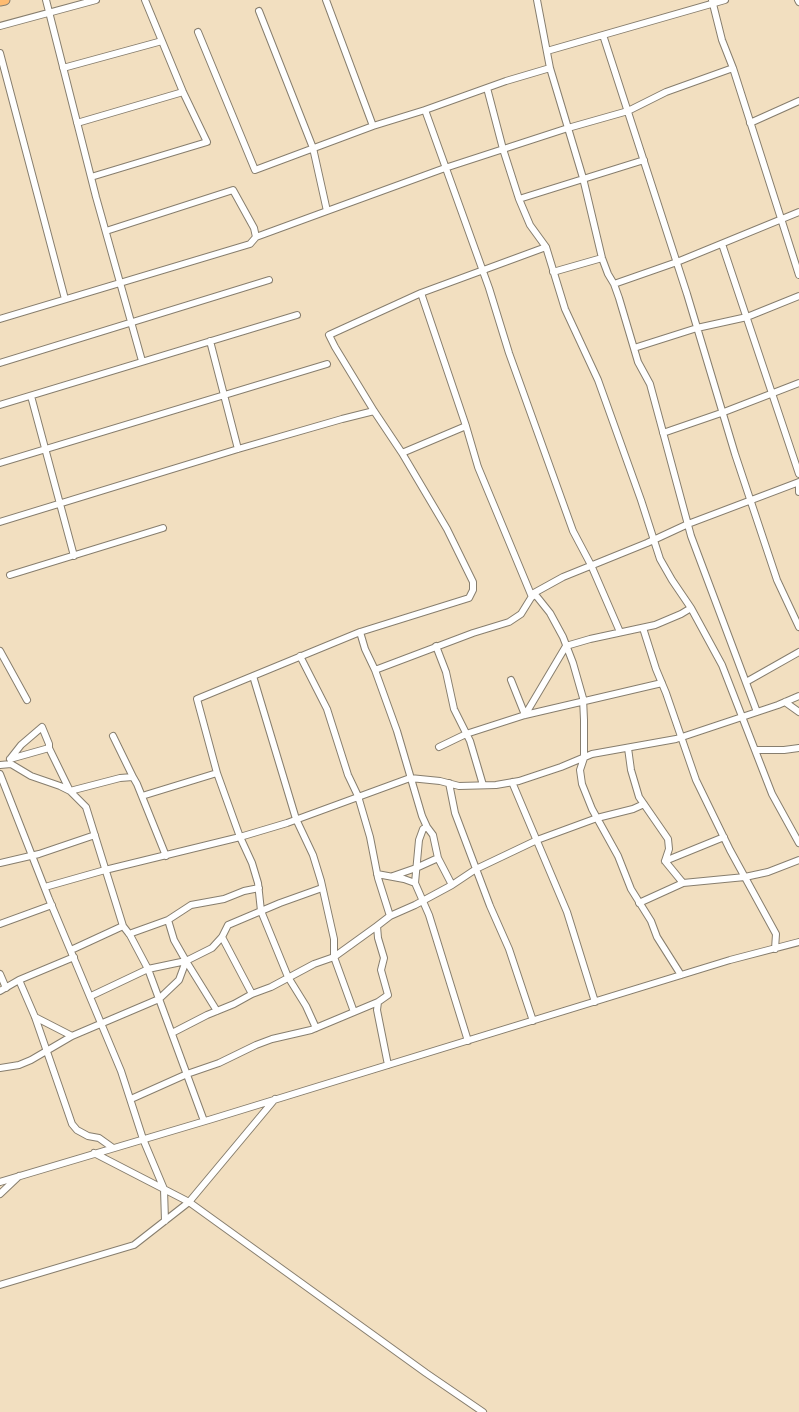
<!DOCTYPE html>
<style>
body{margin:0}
canvas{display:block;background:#f2dfc0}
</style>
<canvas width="799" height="1412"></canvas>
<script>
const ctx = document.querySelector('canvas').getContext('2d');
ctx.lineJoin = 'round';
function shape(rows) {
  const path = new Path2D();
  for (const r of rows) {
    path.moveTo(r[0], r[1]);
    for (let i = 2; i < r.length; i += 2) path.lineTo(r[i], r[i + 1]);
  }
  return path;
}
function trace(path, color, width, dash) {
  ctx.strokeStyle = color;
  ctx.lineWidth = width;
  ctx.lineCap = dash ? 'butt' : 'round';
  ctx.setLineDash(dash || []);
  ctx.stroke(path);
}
const minor = shape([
 [46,0,96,197,142,361],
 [326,0,373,126,425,110,506,81,550,68],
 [537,0,550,68,583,178,602,258,608,274,614,284,619,298,638,362,650,384,691,536,757,712],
 [712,0,722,40,733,68,799,275],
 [798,0,799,2],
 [0,26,96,0],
 [198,32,255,170,373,126],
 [603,35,687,294,735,454,777,580,799,627],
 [547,51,725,0],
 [0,53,65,299],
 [63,68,162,41],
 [487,88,503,149,519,199,530,225,546,247,565,309,598,380,641,500,660,559,672,580,691,608,722,665,772,794,799,843],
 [425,110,489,288,509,353,573,531,591,565,620,632],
 [77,123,183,92],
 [750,123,799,101],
 [91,177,207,142,183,92,145,0],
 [519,199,644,160],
 [327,211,445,168,568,128,628,111,666,92,733,68],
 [256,237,327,211,313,148,259,11],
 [722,244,799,474],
 [553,272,602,258],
 [614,284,677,262,799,212],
 [421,293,466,426,478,467,532,597],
 [0,319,250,244,256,237,254,228,233,190,106,231],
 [210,341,238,449],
 [634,348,697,328,747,317,799,296],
 [0,363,269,280],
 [31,396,74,556],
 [0,405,297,315],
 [663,433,724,412,799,383],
 [402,453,466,426],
 [0,463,327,364],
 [799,487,799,492],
 [0,522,238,449,342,419,374,411],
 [10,575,163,528],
 [534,593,550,613,563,637,573,663,583,698,584,720,584,758,580,770,582,784,592,809,618,856,631,889,651,921,657,937,681,975],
 [643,628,656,669,666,693,696,780,730,850,776,934,775,949],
 [360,632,365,649,375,670,397,731,422,816,427,827,433,835,438,858,452,885],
 [436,646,446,672,454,709,470,741,483,785],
 [0,651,27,700],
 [375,670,473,633,509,622,521,614,534,593,563,577,647,543,688,524,799,482],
 [511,680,525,715],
 [746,682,799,652],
 [785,702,799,712],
 [525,715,566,646,590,639,655,625,681,614,691,608],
 [113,736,133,777],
 [439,747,466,734,525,715,662,683],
 [628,748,631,770,639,797,668,839,669,849,665,861],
 [755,750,784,750,799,748],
 [10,759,21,745,42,727,49,744,49,748,70,791,120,778,133,777,137,784,166,856],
 [10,759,49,748],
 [0,765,11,764,31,776,60,786,70,791,86,807,123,926,130,935,148,969,204,1121],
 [0,774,49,899,121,1071,143,1139,164,1189,165,1221],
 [512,782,567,912,595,1002],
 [449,783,455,813,490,906,509,949,533,1021],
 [142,796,217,773],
 [0,863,39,854,95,835],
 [377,874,404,879,415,883,429,915,468,1041],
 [393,876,416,868,438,858],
 [415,883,419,840,423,829,427,827],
 [683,883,665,861,724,837],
 [45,887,105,870,240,837,287,823,410,778,440,781,459,786,496,785,519,781,561,767,592,754,676,739,778,705,799,696],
 [639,903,683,883,745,877,768,872,799,860],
 [390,916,415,905,452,885,476,869,537,840,597,818,633,809,644,804],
 [0,924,52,905],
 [129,934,168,920,191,905,224,899,244,891,259,888],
 [222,937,252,994],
 [71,950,123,926],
 [186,961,217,1011],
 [0,974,6,988],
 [19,980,35,1017,72,1124,77,1130,88,1136,99,1138,113,1148],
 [0,991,19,980,74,957],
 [91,996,148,969,186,961,174,940,168,920],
 [378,1002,377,1010,388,1065],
 [354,1012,334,957,377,926],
 [35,1017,72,1036],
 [316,1028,306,1006,288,977,261,911,258,883,252,863,240,837,217,773,197,699,360,632,469,598,473,590,473,582,447,529,402,453,374,411,335,347,329,335,421,293,546,247],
 [172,1033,207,1015,234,1004,252,994,271,987,314,964,334,957,334,939,321,881,313,855,296,819,253,676],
 [0,1068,19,1065,31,1060,72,1036,159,999,179,980,186,961,212,948,222,937,228,925,280,903,322,888],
 [131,1099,187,1074,219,1063,256,1045,272,1039,311,1030,378,1002,388,995,381,970,384,958,378,938,377,926,390,916,378,878,370,837,358,796,348,775,327,709,300,656],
 [94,1153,189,1202,426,1373,483,1412],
 [0,1182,212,1119,730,960,799,942],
 [0,1194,19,1176],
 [0,1285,134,1245,189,1202,275,1099]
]);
const highway = shape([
 [0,1,5,0]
]);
trace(minor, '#877e6e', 8);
trace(highway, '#877e6e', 11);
trace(minor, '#fff', 6);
trace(highway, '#febb71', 9);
</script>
